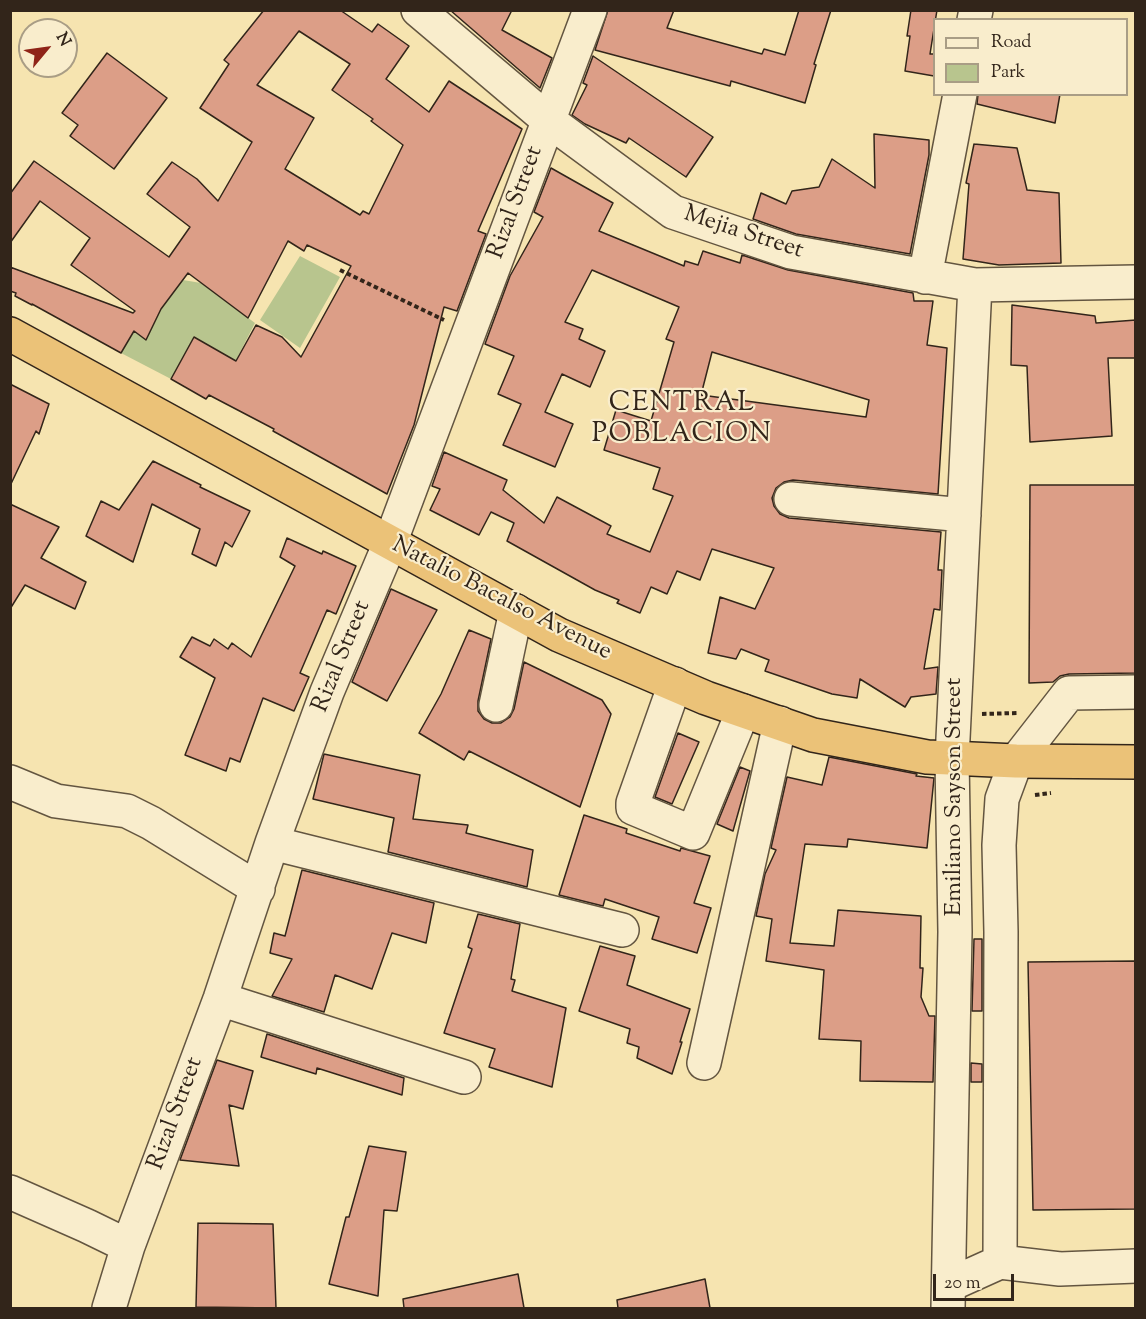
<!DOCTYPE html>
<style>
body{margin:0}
#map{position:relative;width:1146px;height:1319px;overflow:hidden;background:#f6e4b0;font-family:"Sorts Mill Goudy",serif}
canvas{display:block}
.frame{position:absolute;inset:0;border:12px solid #32251a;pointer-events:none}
.legend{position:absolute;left:933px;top:18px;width:195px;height:78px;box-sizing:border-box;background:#f9edcc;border:2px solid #a99d85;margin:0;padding:8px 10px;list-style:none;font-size:18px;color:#32251a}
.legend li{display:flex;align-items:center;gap:12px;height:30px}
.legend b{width:30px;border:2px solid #a99d85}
.north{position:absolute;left:18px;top:18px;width:60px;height:60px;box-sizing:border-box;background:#f9edcc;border:2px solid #a99d85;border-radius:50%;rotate:61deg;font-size:16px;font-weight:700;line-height:24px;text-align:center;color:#32251a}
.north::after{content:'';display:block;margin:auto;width:21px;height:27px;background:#8f2418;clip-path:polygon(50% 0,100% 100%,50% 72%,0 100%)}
.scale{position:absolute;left:933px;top:1274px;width:81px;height:27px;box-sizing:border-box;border:3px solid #32251a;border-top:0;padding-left:8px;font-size:18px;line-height:21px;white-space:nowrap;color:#32251a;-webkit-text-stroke:4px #f9edcc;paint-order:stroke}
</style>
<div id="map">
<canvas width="1146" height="1319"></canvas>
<div class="frame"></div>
<ul class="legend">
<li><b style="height:8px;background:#f9edcc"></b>Road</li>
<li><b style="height:16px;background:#b8c58e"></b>Park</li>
</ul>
<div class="north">N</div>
<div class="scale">20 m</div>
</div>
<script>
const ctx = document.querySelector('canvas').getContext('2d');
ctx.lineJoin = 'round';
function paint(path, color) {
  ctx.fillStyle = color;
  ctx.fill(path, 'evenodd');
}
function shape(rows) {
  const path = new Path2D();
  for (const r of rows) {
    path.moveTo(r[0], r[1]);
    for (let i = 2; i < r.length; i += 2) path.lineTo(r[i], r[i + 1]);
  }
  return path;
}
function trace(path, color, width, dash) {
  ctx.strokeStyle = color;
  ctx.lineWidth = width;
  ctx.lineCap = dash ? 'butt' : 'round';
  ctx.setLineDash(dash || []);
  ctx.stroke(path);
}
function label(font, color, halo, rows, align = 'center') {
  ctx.font = font + ' "Sorts Mill Goudy",serif';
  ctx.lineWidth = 4.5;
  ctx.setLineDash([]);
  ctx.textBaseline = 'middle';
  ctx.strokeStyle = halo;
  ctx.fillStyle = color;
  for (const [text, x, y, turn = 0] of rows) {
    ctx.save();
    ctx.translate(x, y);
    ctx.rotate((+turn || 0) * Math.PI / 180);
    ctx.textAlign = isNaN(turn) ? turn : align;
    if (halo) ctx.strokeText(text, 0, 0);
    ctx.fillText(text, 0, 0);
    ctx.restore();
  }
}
paint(shape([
 [300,256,340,277,300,348,260,320],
 [183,280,201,283,255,323,235,362,194,338,171,379,121,353,134,331,161,309]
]), '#b8c58e');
const building = shape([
 [264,10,340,10,372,32,378,24,409,46,386,79,429,112,449,81,522,129,478,231,486,234,457,311,444,307,414,425,387,494,273,431,274,429,209,395,206,399,171,379,194,337,236,361,256,325,282,337,301,357,351,266,307,245,304,251,288,241,248,318,188,273,161,309,146,340,134,331,121,353,32,304,32,305,15,296,16,293,10,291,10,267,133,313,135,311,71,265,90,238,40,201,10,243,10,194,34,161,169,257,190,227,147,194,172,162,197,179,218,201,252,142,200,108,229,64,224,60,264,10],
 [299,31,350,64,332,90,373,119,371,121,403,145,369,214,363,211,360,215,285,169,314,118,257,85,299,31],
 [450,10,512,10,502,30,552,58,540,88,450,10],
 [608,10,674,10,667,28,762,54,764,49,785,55,799,10,831,10,814,64,816,65,805,103,731,81,730,86,595,50,608,10],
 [911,10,937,10,930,54,934,54,934,76,905,71,910,36,907,36,911,10],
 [107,53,167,98,114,169,70,136,78,125,62,113,107,53],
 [593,56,713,137,686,177,629,138,626,143,585,124,572,115,587,85,583,83,593,56],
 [978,94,1060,94,1055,123,977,104,978,94],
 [874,134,929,140,929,155,910,254,796,234,753,219,761,193,786,204,792,191,819,187,832,159,875,188,874,134],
 [974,144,1017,148,1027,190,1059,193,1061,263,999,265,963,259,969,184,966,183,974,144],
 [551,168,613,203,599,231,684,266,685,261,698,265,703,251,740,263,742,255,788,270,913,293,914,301,933,301,927,345,947,348,938,494,793,480,784,482,776,488,772,498,774,506,780,514,789,518,941,532,938,570,942,570,940,610,934,609,924,669,938,667,936,694,911,697,905,707,860,679,857,698,832,694,765,671,769,660,741,649,736,659,708,653,720,597,755,609,774,568,712,549,700,580,677,571,667,594,651,587,640,613,617,603,619,600,595,590,507,541,514,523,491,512,479,535,430,510,440,489,432,486,444,452,507,480,503,490,544,523,557,497,611,526,607,534,650,552,673,496,653,489,660,468,604,450,616,410,651,421,674,342,666,339,679,307,592,270,565,322,583,329,579,339,605,351,590,387,562,374,545,412,573,424,555,467,503,445,521,404,498,394,514,356,485,344,510,276,543,217,534,212,551,168],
 [712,352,869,400,866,417,701,395,712,352],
 [1012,305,1095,316,1096,323,1136,320,1136,358,1108,358,1112,436,1030,442,1027,366,1011,365,1012,305],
 [10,384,49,404,39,434,36,431,10,486,10,384],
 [153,461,201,485,200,487,250,511,232,547,225,542,216,566,192,554,200,529,152,504,133,562,86,536,101,501,119,510,153,461],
 [1030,485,1136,485,1136,673,1069,674,1060,676,1053,682,1029,683,1030,485],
 [10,504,59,527,41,558,86,582,75,609,25,585,10,609,10,504],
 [287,538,322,554,323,551,356,566,336,614,327,610,300,673,309,677,294,711,263,698,240,762,230,758,226,771,185,755,215,678,180,657,192,637,210,646,214,639,228,649,232,643,251,657,295,566,280,557,287,538],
 [391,589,437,610,387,701,352,682,391,589],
 [469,630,491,639,478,701,478,711,484,719,492,723,501,723,510,717,514,709,524,662,602,700,611,714,580,807,469,751,464,760,419,733,441,694,469,630],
 [678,733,699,742,672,804,655,797,678,733],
 [324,754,420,775,413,819,468,825,466,833,533,850,527,887,388,852,394,818,313,799,324,754],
 [829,757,917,774,916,776,934,778,927,848,848,839,847,847,805,844,790,943,834,946,838,910,921,916,920,968,923,968,921,997,929,1016,935,1016,933,1082,860,1081,861,1041,819,1039,824,970,766,961,772,919,756,916,765,874,776,850,771,848,787,777,822,785,829,757],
 [740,767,750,771,733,831,717,824,740,767],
 [584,815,627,829,626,833,680,851,681,848,710,856,694,903,711,908,697,953,652,939,659,917,605,899,603,906,559,895,584,815],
 [302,870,434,903,426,943,392,933,372,989,335,975,324,1012,272,996,292,959,270,953,274,933,285,936,302,870],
 [478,914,520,924,511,979,515,980,512,991,566,1008,552,1087,489,1067,495,1049,444,1033,472,949,468,947,478,914],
 [974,939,982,939,982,1011,972,1011,974,939],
 [600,946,635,956,627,985,690,1009,680,1042,682,1042,672,1074,637,1058,639,1047,627,1043,630,1029,579,1011,600,946],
 [1136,961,1136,1209,1033,1210,1028,962,1136,961],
 [267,1034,404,1078,402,1095,317,1068,316,1074,261,1057,267,1034],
 [217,1060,253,1071,243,1109,229,1105,239,1166,180,1160,217,1060],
 [971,1063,982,1064,982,1082,971,1082,971,1063],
 [369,1146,406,1152,397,1211,384,1210,378,1296,329,1284,346,1217,349,1217,369,1146],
 [198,1223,273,1224,276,1308,196,1307,198,1223],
 [518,1274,524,1308,404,1308,403,1299,518,1274],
 [705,1279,710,1308,618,1308,617,1300,705,1279]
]);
paint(building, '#dc9e87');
trace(building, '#32251a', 1.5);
const minor = shape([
 [418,10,548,120,673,212,791,252,975,285,1136,282],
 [974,20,976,10],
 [925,277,960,94],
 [791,499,964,515],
 [675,684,633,803,633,808,693,833,743,711],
 [496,705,516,611],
 [10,782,56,801,127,811,151,823,258,889],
 [272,843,622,930],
 [220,999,464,1077],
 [704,1063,780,723],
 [10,1192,87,1226,128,1246],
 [1000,1262,1001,932,999,845,1002,799,1016,761,1069,693,1136,692],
 [949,1285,1000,1262,1060,1269,1136,1266],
 [109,1308,128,1246,220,999,272,843,327,692,390,543,590,10],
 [948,1308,955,932,952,759,975,285]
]);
const highway = shape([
 [10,334,559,635,706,698,813,735,927,757,1016,761,1136,762]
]);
trace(minor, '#635540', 36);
trace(highway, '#32251a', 36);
trace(shape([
 [340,270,444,320],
 [982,714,1017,713],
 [1035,795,1051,793]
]), '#32251a', 4, [4.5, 3]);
trace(minor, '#f9edcc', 33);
trace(highway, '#ebc278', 33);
label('24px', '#32251a', '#f9edcc', [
 ["Rizal Street",517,203,-70],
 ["Mejia Street",743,234,18],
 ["Natalio Bacalso Avenue",501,600,27],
 ["Rizal Street",343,657,-68],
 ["Emiliano Sayson Street",956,797,-90],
 ["Rizal Street",177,1114,-70]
]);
ctx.letterSpacing = '1.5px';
label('27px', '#32251a', '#f9edcc', [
 ["CENTRAL",682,405],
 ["POBLACION",682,436]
]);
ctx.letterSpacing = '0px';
</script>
